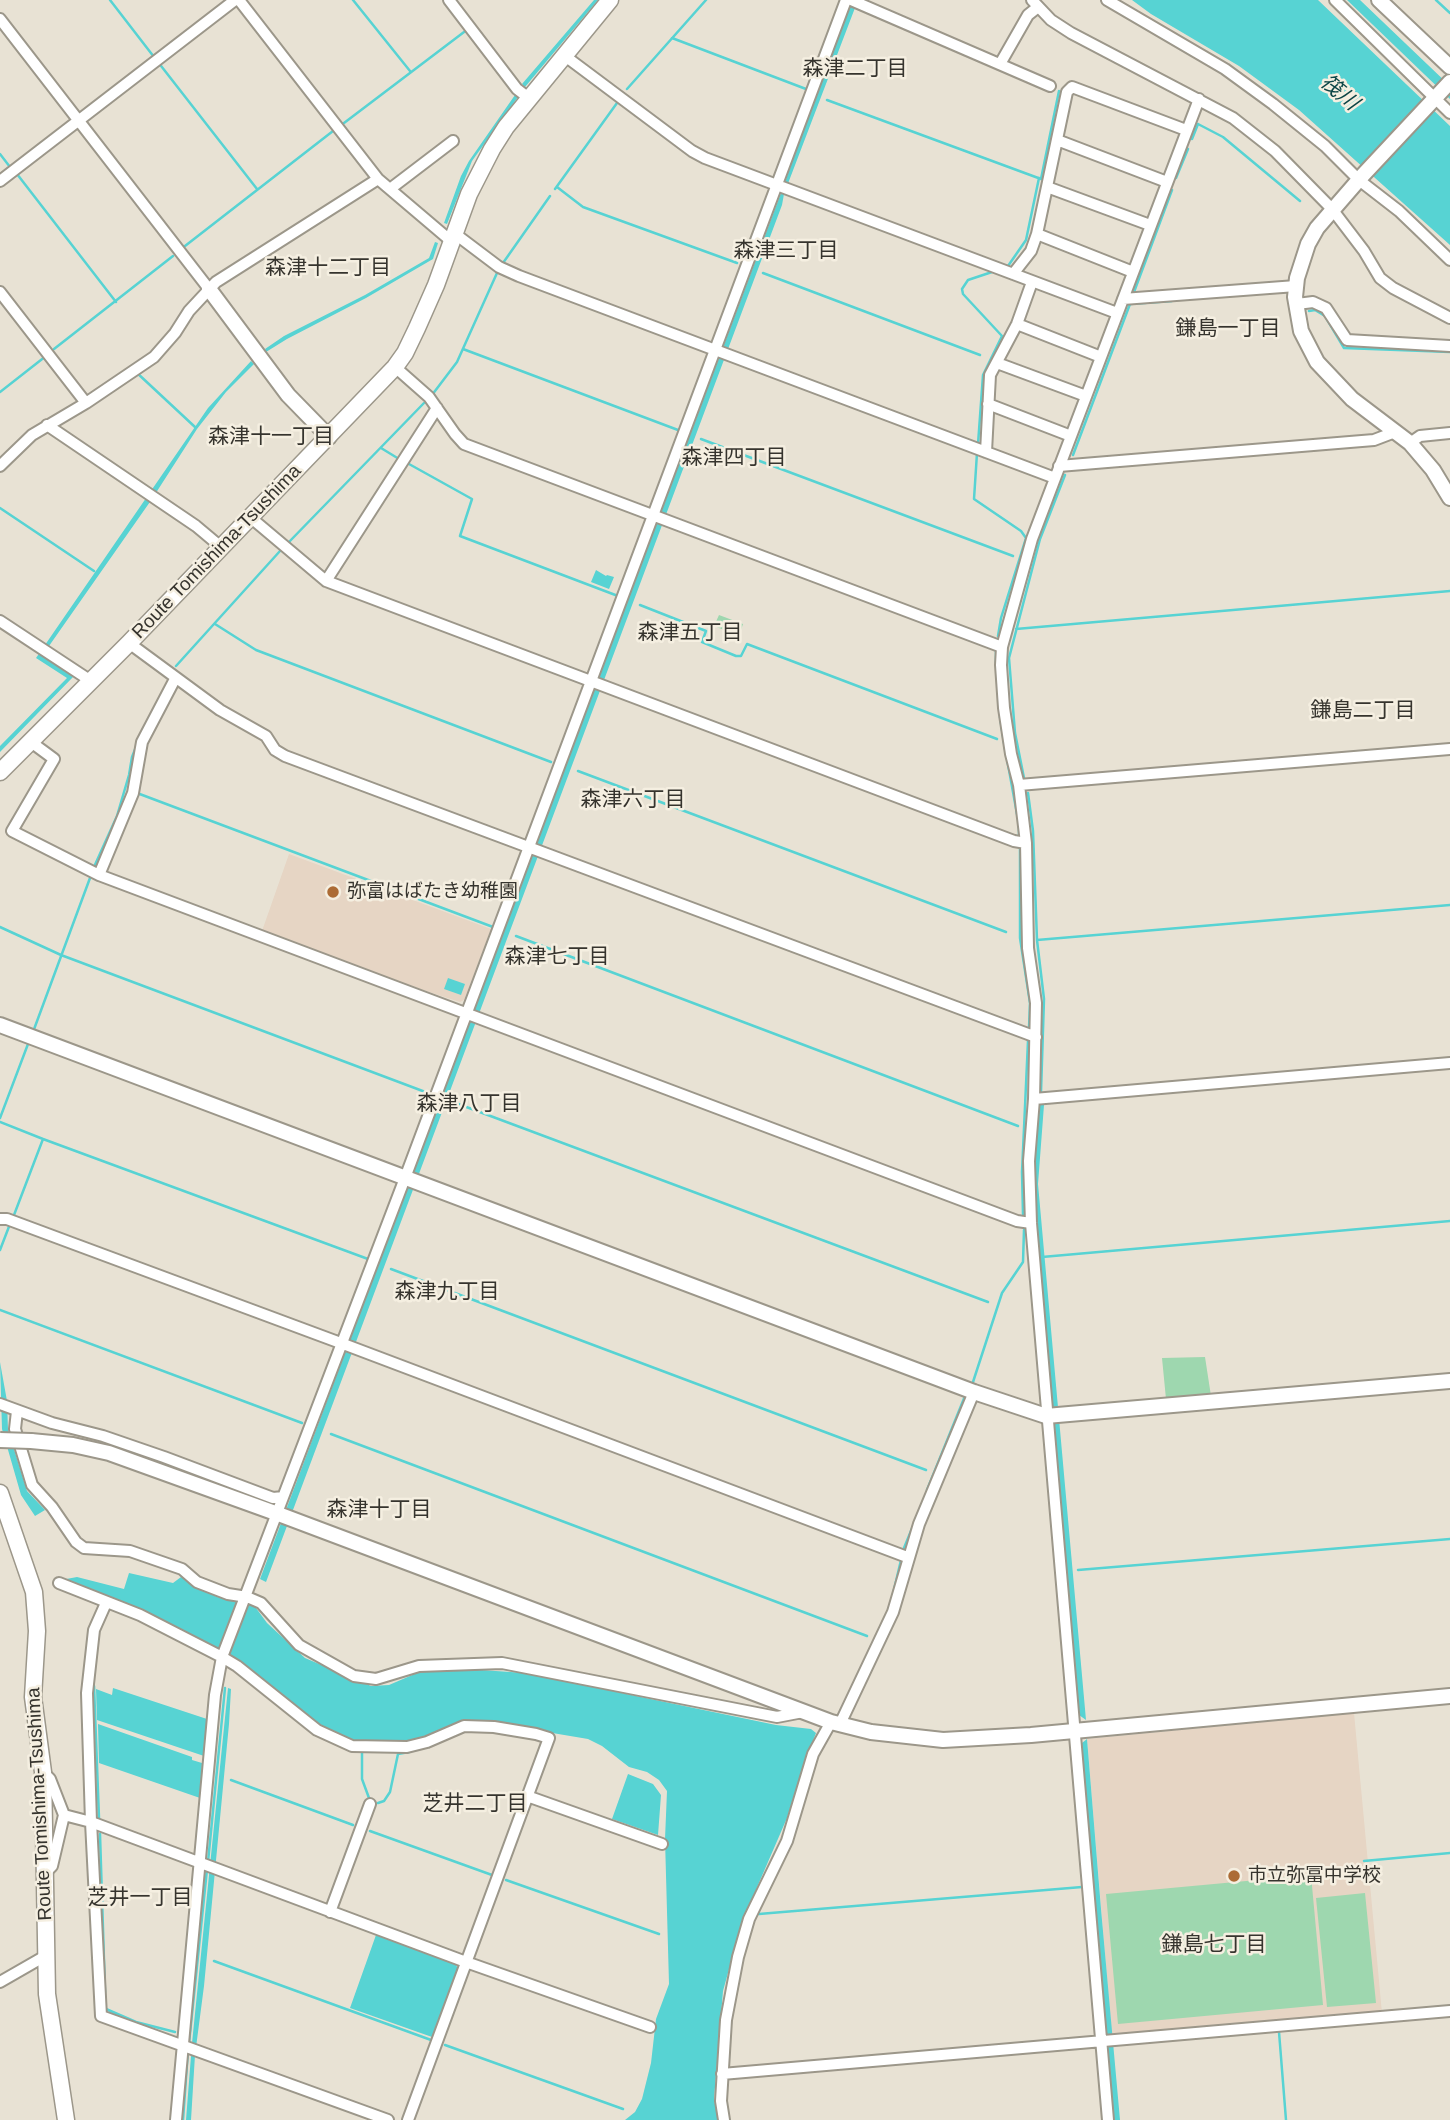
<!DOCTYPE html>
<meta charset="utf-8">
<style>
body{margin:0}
canvas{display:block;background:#e8e2d4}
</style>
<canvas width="1450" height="2120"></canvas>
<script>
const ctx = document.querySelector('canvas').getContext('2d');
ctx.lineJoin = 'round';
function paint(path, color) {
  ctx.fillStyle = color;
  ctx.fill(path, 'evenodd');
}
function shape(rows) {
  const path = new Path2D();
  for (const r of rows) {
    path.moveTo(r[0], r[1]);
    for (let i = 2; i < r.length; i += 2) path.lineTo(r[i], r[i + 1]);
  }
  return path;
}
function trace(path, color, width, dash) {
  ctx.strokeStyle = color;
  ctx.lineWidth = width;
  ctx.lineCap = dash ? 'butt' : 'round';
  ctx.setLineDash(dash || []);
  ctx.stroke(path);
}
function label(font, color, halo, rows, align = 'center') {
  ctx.font = font + ' Helvetica,"Noto Sans JP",sans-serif';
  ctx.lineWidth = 5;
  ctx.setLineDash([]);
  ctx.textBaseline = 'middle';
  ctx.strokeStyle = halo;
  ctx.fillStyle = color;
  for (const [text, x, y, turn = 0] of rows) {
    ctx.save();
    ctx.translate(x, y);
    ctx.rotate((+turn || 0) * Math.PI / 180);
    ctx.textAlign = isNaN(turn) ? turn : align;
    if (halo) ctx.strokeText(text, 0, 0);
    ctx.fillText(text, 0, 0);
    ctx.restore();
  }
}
paint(shape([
 [289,854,491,929,464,1000,460,1002,426,991,262,931],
 [1354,1713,1382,2013,1112,2037,1087,1739]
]), '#e6d5c4');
paint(shape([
 [719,615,743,624,739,636,714,626],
 [1205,1357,1211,1396,1166,1399,1162,1358],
 [1311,1875,1323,2005,1118,2024,1106,1894],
 [1365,1893,1376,2003,1327,2007,1316,1898]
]), '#9ed7af');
paint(shape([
 [594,0,598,0,525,87,522,84],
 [851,0,858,0,784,194,782,205,266,1582,260,1579,781,193],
 [1132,0,1318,0,1450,126,1450,245,1299,110,1239,66,1151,14],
 [1347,0,1360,0,1450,86,1450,99],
 [515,95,518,97,472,161,447,224,444,223,461,176,469,161],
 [435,242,438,243,433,259,366,298,287,339,266,352,265,349,284,336,365,295,429,258],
 [251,361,254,364,226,392,197,429,152,499,42,656,73,677,0,752,0,746,67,678,36,658,208,408],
 [596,570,606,576,607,575,614,577,609,589,591,582],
 [448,978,465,984,461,995,444,989],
 [1038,1104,1044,1105,1038,1184,1086,1720,1079,1715,1034,1190],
 [0,1362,7,1401,8,1430,27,1491,45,1510,35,1516,21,1495,2,1429],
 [129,1573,173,1583,181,1577,217,1597,240,1600,256,1608,267,1623,305,1658,371,1686,389,1685,417,1673,431,1671,481,1670,525,1673,776,1725,811,1729,816,1733,803,1766,787,1818,742,1922,723,1991,714,2099,718,2120,625,2120,635,2112,642,2099,651,2063,656,2019,669,1984,665,1839,667,1791,659,1780,647,1772,629,1767,602,1746,588,1739,493,1723,407,1743,353,1742,320,1727,231,1655,61,1580,77,1577,124,1589],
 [113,1688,207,1719,204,1756,97,1720,96,1689,112,1695],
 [228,1688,231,1689,229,1724,204,1986,195,2055,191,2120,186,2120,192,2043],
 [98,1724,192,1757,192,1760,202,1763,200,1798,99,1763],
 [1087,1739,1101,1909,1120,2120,1113,2120,1107,2044,1104,2034,1083,1783,1082,1743],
 [628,1774,653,1784,661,1795,658,1835,612,1819],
 [376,1935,455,1964,458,1968,432,2037,350,2008]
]), '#57d3d3');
trace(shape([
 [110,0,154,57],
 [353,0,410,71],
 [1436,0,1450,13],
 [672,38,806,89],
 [158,62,257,189],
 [627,89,706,0],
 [827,100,1041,179,1059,91],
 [344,123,468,29],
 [1192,139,1198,124,1223,137,1300,201],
 [0,154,10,167],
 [17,174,116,302],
 [1176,178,1188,149],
 [557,187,583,207,737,263],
 [555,189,617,103],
 [185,246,333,131],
 [503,263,550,196],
 [1008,266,1026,240,1039,178],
 [763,273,980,355],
 [1134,292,1172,190],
 [1309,311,1315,310,1325,316,1344,348,1450,352],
 [54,349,173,256],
 [463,349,678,430],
 [136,372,195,427],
 [0,392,46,356],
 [432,395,457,362,497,273],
 [701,439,1013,556],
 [978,444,983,375,1002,336,963,294,962,289,968,280,995,271],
 [381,448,399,459],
 [977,453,974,499,1021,531,1026,538,1001,618,998,636],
 [1073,455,1130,304,1172,301],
 [409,464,472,499,460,536,618,596],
 [0,508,94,571],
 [288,543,424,403],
 [640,605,706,631,702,642,736,656,741,656,747,644,997,739],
 [215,624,256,650,551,762],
 [1016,629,1450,591],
 [996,651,996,662],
 [176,666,280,551],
 [997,676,999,707],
 [1000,717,1005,749],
 [1007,759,1017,814],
 [578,771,1006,932],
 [1024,778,1015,733,1009,658,1040,539,1065,475],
 [137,793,493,927],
 [1028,793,1033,831,1037,940,1044,999,1041,1092],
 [1019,824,1019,835],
 [1020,848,1020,938,1030,1003,1029,1028],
 [94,867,117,816,129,775,132,757,138,742],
 [0,927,61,955,428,1093],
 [516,936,1018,1126],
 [1037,940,1450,905],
 [33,1032,90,878],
 [453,1102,988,1302],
 [0,1118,28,1044],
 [0,1122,43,1139,14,1215],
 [43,1139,368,1259],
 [1023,1214,1022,1172,1028,1041],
 [0,1250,10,1224],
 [1042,1257,1450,1221],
 [391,1269,926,1470],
 [0,1310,302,1423],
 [973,1382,1002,1293,1023,1262,1024,1230],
 [331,1434,867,1636],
 [927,1490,965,1396],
 [904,1548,913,1526],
 [1078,1570,1450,1539],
 [893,1594,901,1560],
 [94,1686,99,1818],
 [841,1710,848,1696],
 [362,1753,362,1779,369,1798],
 [231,1780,353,1825],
 [378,1803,384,1801,390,1792,398,1754,409,1752],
 [370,1831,492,1875],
 [100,1834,105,1992],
 [1364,1861,1450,1853],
 [208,1862,225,1688],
 [506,1880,659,1934],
 [757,1912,759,1914,1082,1887],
 [214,1961,431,2040],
 [106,2009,136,2022,175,2032],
 [1279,2032,1286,2120],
 [189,2043,207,1869],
 [445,2045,623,2109],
 [183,2120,188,2050]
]), '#57d3d3', 2.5);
const minor = shape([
 [239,0,378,179,451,241],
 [449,0,517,89,530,99],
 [851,0,1050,86],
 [1032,0,1051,20,1071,33,1233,118,1275,151,1332,209,1364,251,1380,278,1393,288,1450,318],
 [1107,0,1225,69,1273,104,1325,146,1359,180,1399,211,1450,260],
 [1335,0,1450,113],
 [0,19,209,289],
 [565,56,692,151,705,158,1117,313],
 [1000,64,1028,15,1038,7],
 [1057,140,1167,182],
 [0,181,235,0],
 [1047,187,1150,225],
 [390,189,453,141],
 [454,233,499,267,519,276,1055,478],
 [1037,234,1133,272],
 [1013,274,1031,251,1037,234,1067,92,1072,87,1186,130],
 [0,292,86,403],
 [1123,299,1296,286],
 [1297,304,1313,302,1326,308,1347,340,1450,346],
 [1017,324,1101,357],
 [997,363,1086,396],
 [395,367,429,397,455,434,464,444,1002,647],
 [988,404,1071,436],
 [47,425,196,526,221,547],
 [1410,443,1420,436,1450,433],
 [986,452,990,375,1017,324,1032,282],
 [0,466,32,435,86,403,154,357,175,333,189,311,216,282,378,179],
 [1059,466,1374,440,1395,432],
 [250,517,326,581,1014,841,1026,843],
 [326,581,437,408],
 [0,621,91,681],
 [129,643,220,710,266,736,275,750,285,756,1036,1037],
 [31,742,54,759,12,831,99,875,1017,1221,1031,1223],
 [1019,785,1450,749],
 [99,875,133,793,142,742,175,679],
 [1034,1099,1450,1063],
 [0,1219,7,1219,346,1345,907,1557],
 [0,1404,52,1423,103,1436,164,1457,273,1498,283,1497],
 [17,1411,15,1429,32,1485,52,1507,76,1542,84,1548,130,1551,182,1569,197,1582,228,1594,247,1597,261,1603,299,1645,354,1676,376,1679,419,1666,502,1663,777,1717,803,1712],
 [59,1583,140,1615,222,1657,237,1666,317,1730,352,1746,407,1747,427,1742,464,1726,494,1727,536,1734,549,1738,408,2120],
 [106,1603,94,1630,87,1693,91,1822,101,2016,388,2120],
 [840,1724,893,1612,919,1524,974,1392],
 [43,1772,50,1779,64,1815,91,1822,466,1962,650,2027],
 [527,1796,662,1844],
 [45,1873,52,1866,64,1815],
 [330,1912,370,1804],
 [0,1982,47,1955],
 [722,2074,1450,2011],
 [176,2120,215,1695,222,1657,405,1178,846,0],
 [724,2120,721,2101,726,2020,738,1957,749,1919,787,1841,813,1754,831,1722],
 [1108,2120,1031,1223,1029,1161,1034,1099,1036,1003,1028,948,1026,843,1019,785,1011,754,1004,708,1001,665,1002,647,1032,539,1199,99]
]);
const tertiary = shape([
 [1379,0,1450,67],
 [1450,82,1363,175,1317,228,1308,244,1297,278,1295,297,1301,331,1317,362,1352,399,1410,443,1433,470,1450,498],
 [209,289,288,395,329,437],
 [0,1025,974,1392,1046,1416,1450,1381],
 [31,1441,73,1445,109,1453,281,1515,831,1722,871,1732,943,1740,1031,1735,1450,1696]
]);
const secondary = shape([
 [0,772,129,643,395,367,405,353,417,328,436,285,469,194,492,149,506,127,610,0],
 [0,1493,34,1592,37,1631,33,1697,43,1772,47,1994,66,2120]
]);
trace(minor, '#9c978a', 14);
trace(tertiary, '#9c978a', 18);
trace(secondary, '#9c978a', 19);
trace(minor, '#fff', 10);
trace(tertiary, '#fff', 14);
trace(secondary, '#fff', 16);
const tertiaryBridge = shape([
 [0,1440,31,1441]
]);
trace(tertiaryBridge, '#9c978a', 18, []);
trace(tertiaryBridge, '#fff', 14);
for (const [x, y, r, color] of [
 [333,892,7,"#ac6b35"],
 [1234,1876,7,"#ac6b35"]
]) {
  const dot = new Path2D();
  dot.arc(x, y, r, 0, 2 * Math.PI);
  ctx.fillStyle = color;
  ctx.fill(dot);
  trace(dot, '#f5efe1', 2.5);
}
label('19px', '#36342e', '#f5efe1', [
 ["Route Tomishima-Tsushima",217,552,-46],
 ["Route Tomishima-Tsushima",40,1804,-93]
]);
label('19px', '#36342e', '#f5efe1', [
 ["弥富はばたき幼稚園",347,892],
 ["市立弥冨中学校",1248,1876]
], 'left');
label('21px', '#36342e', '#f5efe1', [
 ["森津二丁目",855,69],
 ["森津三丁目",786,251],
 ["森津十二丁目",328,268],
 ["鎌島一丁目",1228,329],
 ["森津十一丁目",271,437],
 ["森津四丁目",734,458],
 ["森津五丁目",690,633],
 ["鎌島二丁目",1363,711],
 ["森津六丁目",633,800],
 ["森津七丁目",557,957],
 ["森津八丁目",469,1104],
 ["森津九丁目",447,1292],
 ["森津十丁目",379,1510],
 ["芝井二丁目",475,1804],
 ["芝井一丁目",140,1898],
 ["鎌島七丁目",1214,1945]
]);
label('italic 21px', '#0c4546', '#f5efe1', [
 ["筏川",1339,93,40]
]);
</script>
